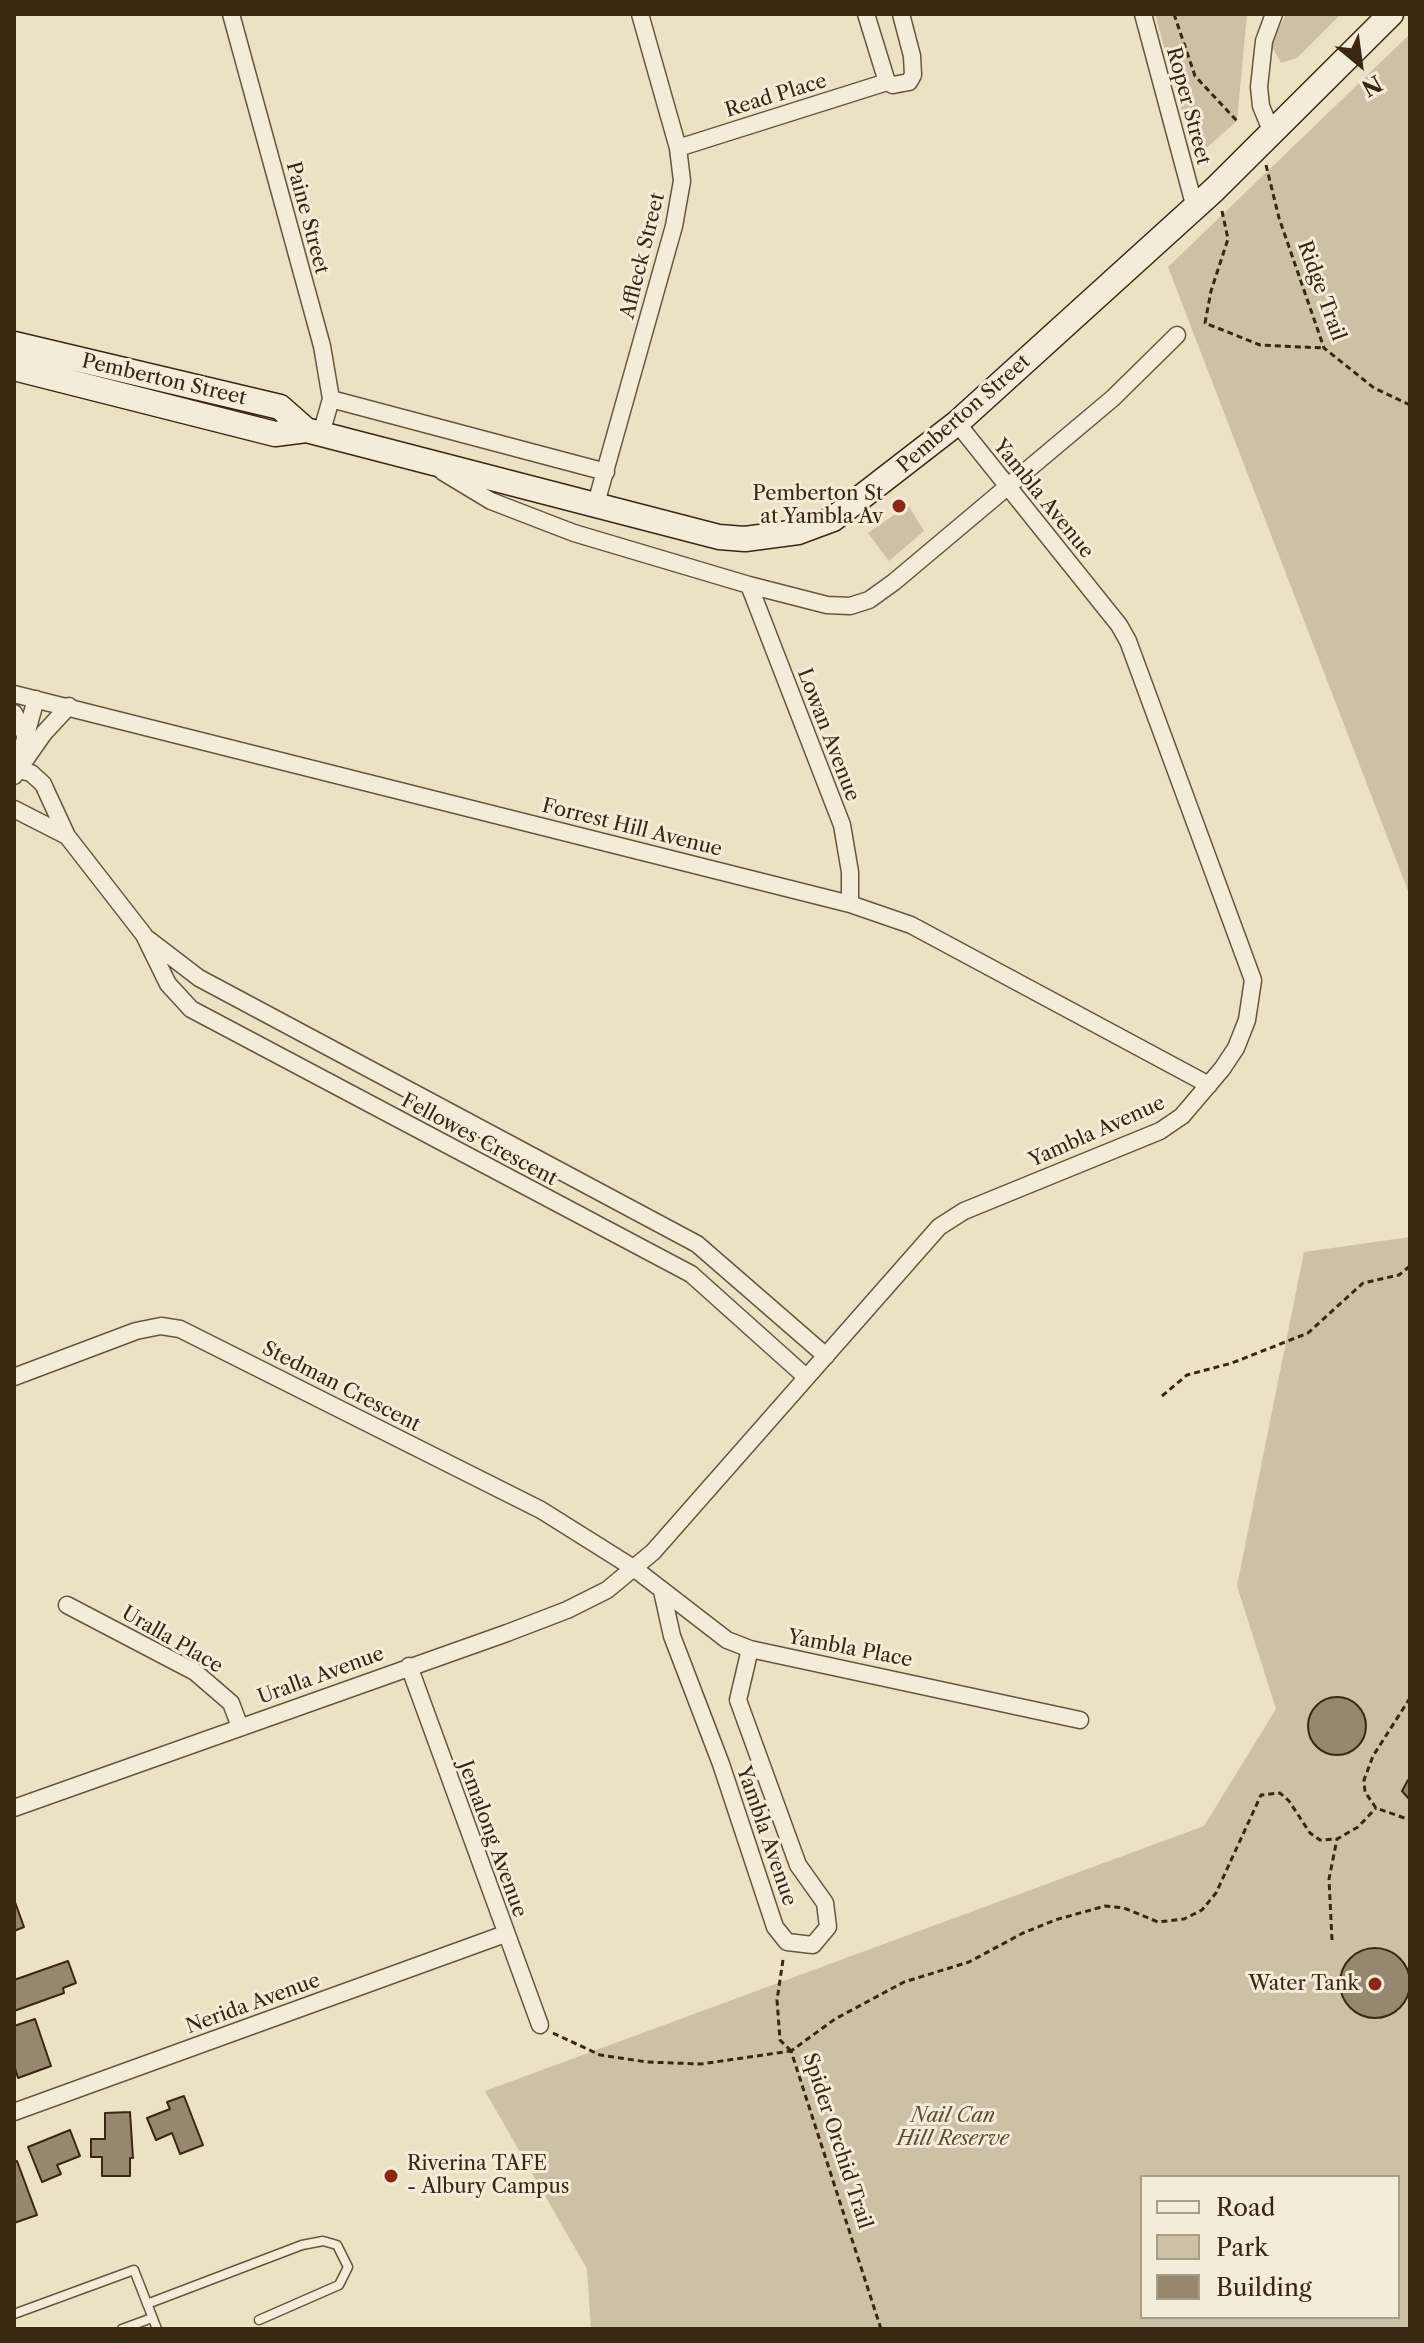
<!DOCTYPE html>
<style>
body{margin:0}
#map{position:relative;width:1424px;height:2343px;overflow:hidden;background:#ebe1c3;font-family:"Libre Caslon Text",serif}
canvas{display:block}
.frame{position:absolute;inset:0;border:16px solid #3a2712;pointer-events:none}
.legend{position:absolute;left:1140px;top:2175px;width:260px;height:144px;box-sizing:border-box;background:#f2ecd8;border:2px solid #a89d89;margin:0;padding:10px 14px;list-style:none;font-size:24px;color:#3a2712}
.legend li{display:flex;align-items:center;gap:16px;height:40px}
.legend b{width:40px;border:2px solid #a89d89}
.north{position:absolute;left:1320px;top:24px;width:80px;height:80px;-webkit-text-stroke:6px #f2ecd8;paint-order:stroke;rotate:151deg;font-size:22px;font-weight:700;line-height:32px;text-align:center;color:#3a2712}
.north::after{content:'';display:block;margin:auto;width:28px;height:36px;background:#3a2712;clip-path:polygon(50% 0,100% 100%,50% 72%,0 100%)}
</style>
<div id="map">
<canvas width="1424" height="2343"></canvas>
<div class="frame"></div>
<ul class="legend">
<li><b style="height:10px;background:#f2ecd8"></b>Road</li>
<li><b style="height:22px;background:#cdc1a5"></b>Park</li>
<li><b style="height:22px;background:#96886e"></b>Building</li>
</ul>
<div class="north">N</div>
</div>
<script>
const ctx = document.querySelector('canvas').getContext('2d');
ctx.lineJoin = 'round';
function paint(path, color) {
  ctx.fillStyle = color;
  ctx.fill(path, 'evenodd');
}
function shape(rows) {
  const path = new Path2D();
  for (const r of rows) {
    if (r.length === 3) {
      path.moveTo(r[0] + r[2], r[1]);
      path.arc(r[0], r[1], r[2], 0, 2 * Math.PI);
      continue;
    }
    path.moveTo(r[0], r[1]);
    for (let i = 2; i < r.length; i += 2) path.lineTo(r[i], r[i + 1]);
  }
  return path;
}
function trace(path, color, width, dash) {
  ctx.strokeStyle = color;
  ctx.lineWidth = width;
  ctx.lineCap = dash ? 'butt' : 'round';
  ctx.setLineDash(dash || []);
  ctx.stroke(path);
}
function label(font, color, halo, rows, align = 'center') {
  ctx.font = font + ' "Libre Caslon Text",serif';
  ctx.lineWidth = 6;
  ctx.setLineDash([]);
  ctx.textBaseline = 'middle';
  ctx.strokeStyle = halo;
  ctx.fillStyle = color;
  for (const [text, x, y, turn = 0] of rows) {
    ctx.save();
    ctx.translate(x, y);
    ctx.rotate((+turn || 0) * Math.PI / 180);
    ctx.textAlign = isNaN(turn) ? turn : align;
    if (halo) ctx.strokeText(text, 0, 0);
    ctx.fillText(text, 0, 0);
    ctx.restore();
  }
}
paint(shape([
 [1155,14,1247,14,1237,121,1195,158],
 [1286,14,1341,14,1297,58,1281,63,1271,45],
 [1410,34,1410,896,1168,267],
 [908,505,924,531,889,561,868,533],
 [1410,1237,1410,2329,591,2329,587,2269,485,2091,1204,1826,1276,1709,1237,1586,1304,1252],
 [1142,2177,1398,2177,1398,2317,1142,2317]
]), '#cdc1a5');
const building = shape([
 [1337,1726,29],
 [1408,1780,1410,1780,1410,1800,1402,1791,1408,1780],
 [15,1902,24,1927,14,1931,14,1903,15,1902],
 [1375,1983,35],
 [68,1961,76,1983,63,1988,64,1993,14,2011,14,1980,68,1961],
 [35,2019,51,2066,18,2078,14,2065,14,2026,35,2019],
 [184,2096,203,2145,180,2154,172,2133,156,2140,147,2118,170,2109,167,2102,184,2096],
 [130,2112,133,2158,130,2158,130,2176,102,2176,102,2157,91,2157,91,2139,105,2139,105,2113,130,2112],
 [70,2130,80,2156,57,2165,61,2174,42,2182,28,2147,70,2130],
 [17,2161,37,2215,14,2223,14,2162,17,2161]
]);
paint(building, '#96886e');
trace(building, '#3a2712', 2);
const lane = shape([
 [147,2304,302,2245,323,2241,337,2245,348,2267,339,2285,259,2320],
 [14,2314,134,2270,157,2329],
 [122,2329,152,2318]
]);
const street = shape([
 [231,14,322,346,331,399,321,434],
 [866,14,887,82],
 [1143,14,1195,208],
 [1272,133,1261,106,1259,87,1264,41,1274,14],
 [678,148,887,82,893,85,909,82,913,75,912,56,901,14],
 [331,399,606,472],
 [443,472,491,501,574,533,749,585,827,605,850,606,869,600,894,582,1113,398,1177,335],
 [595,507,674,226,682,181,678,148,640,14],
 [749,585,842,825,850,872,850,904],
 [14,694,850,904,911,925,1209,1085],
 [14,713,26,737],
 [19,760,36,699],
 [17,770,31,773,43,784,67,836,144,935,168,984,191,1009,691,1274,806,1377],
 [14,776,44,733,69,706],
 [14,809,67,836],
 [148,939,199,978,697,1244,826,1356],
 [14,1377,136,1331,161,1326,180,1329,541,1510,635,1569,727,1640,750,1649,1080,1720],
 [662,1591,672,1636,721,1764,775,1927,787,1942,813,1945,828,1927,825,1903,798,1865,738,1700,750,1649],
 [67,1605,195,1672,231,1703,240,1727],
 [409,1666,540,2025],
 [14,1808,507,1633,567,1610,607,1590,653,1552,939,1227,964,1211,1160,1131,1182,1116,1222,1069,1236,1048,1247,1020,1253,980,1128,641,1119,625,957,423],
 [14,2112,505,1934]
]);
const secondary = shape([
 [14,344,280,407,306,430],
 [14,368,275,434,306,430,719,537,745,539,798,532,833,519,957,423,1214,190,1391,14]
]);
trace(lane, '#66563e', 11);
trace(street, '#66563e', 19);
trace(secondary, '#3a2712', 27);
trace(shape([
 [1174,14,1195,76,1237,121],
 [1266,165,1279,218,1324,348,1374,388,1410,405],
 [1222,211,1228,239,1211,291,1205,323,1260,345,1324,348],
 [1162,1396,1187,1375,1232,1363,1308,1333,1363,1283,1399,1275,1410,1266],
 [1410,1698,1373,1756,1364,1780,1365,1792,1376,1808,1410,1820],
 [1332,1940,1329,1879,1337,1839],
 [783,1960,777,2000,780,2040,791,2051],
 [553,2033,600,2055,647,2062,701,2064,791,2051],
 [881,2329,791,2051,835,2019,904,1982,969,1962,1023,1933,1055,1920,1105,1906,1124,1908,1158,1922,1184,1919,1202,1910,1216,1893,1261,1795,1280,1793,1289,1801,1310,1833,1320,1840,1337,1839,1358,1827,1376,1808]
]), '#3a2712', 3, [6, 4]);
trace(lane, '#f2ecd8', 8);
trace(street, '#f2ecd8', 16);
trace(secondary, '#f2ecd8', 24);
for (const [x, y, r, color] of [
 [899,506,8,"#8f2418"],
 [1375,1984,8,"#8f2418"],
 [391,2176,8,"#8f2418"]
]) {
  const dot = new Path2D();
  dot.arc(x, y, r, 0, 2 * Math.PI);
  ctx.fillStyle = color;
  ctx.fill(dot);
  trace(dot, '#f2ecd8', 3);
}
label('20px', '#3a2712', '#f2ecd8', [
 ["Read Place",776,96,-17],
 ["Roper Street",1188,106,75],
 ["Paine Street",307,218,75],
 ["Affleck Street",643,256,-76],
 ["Ridge Trail",1321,291,70],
 ["Pemberton Street",164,380,13],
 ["Pemberton Street",964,414,-41],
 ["Yambla Avenue",1043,499,51],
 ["Lowan Avenue",828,735,69],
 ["Forrest Hill Avenue",632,828,14],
 ["Yambla Avenue",1097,1132,-24],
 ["Fellowes Crescent",479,1140,28],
 ["Stedman Crescent",341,1387,27],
 ["Uralla Place",172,1640,30],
 ["Yambla Place",850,1649,11],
 ["Uralla Avenue",321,1676,-20],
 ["Yambla Avenue",766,1836,71],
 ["Jemalong Avenue",492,1839,70],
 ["Nerida Avenue",253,2004,-20],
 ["Spider Orchid Trail",837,2141,72]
]);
label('20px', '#3a2712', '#f2ecd8', [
 ["Pemberton St",883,494],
 ["at Yambla Av",883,517],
 ["Water Tank",1359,1984],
 ["Riverina TAFE",407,2164,"left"],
 ["- Albury Campus",407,2187,"left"]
], 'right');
label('italic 20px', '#5f4e37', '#f2ecd8', [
 ["Nail Can",953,2116],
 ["Hill Reserve",953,2139]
]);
</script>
